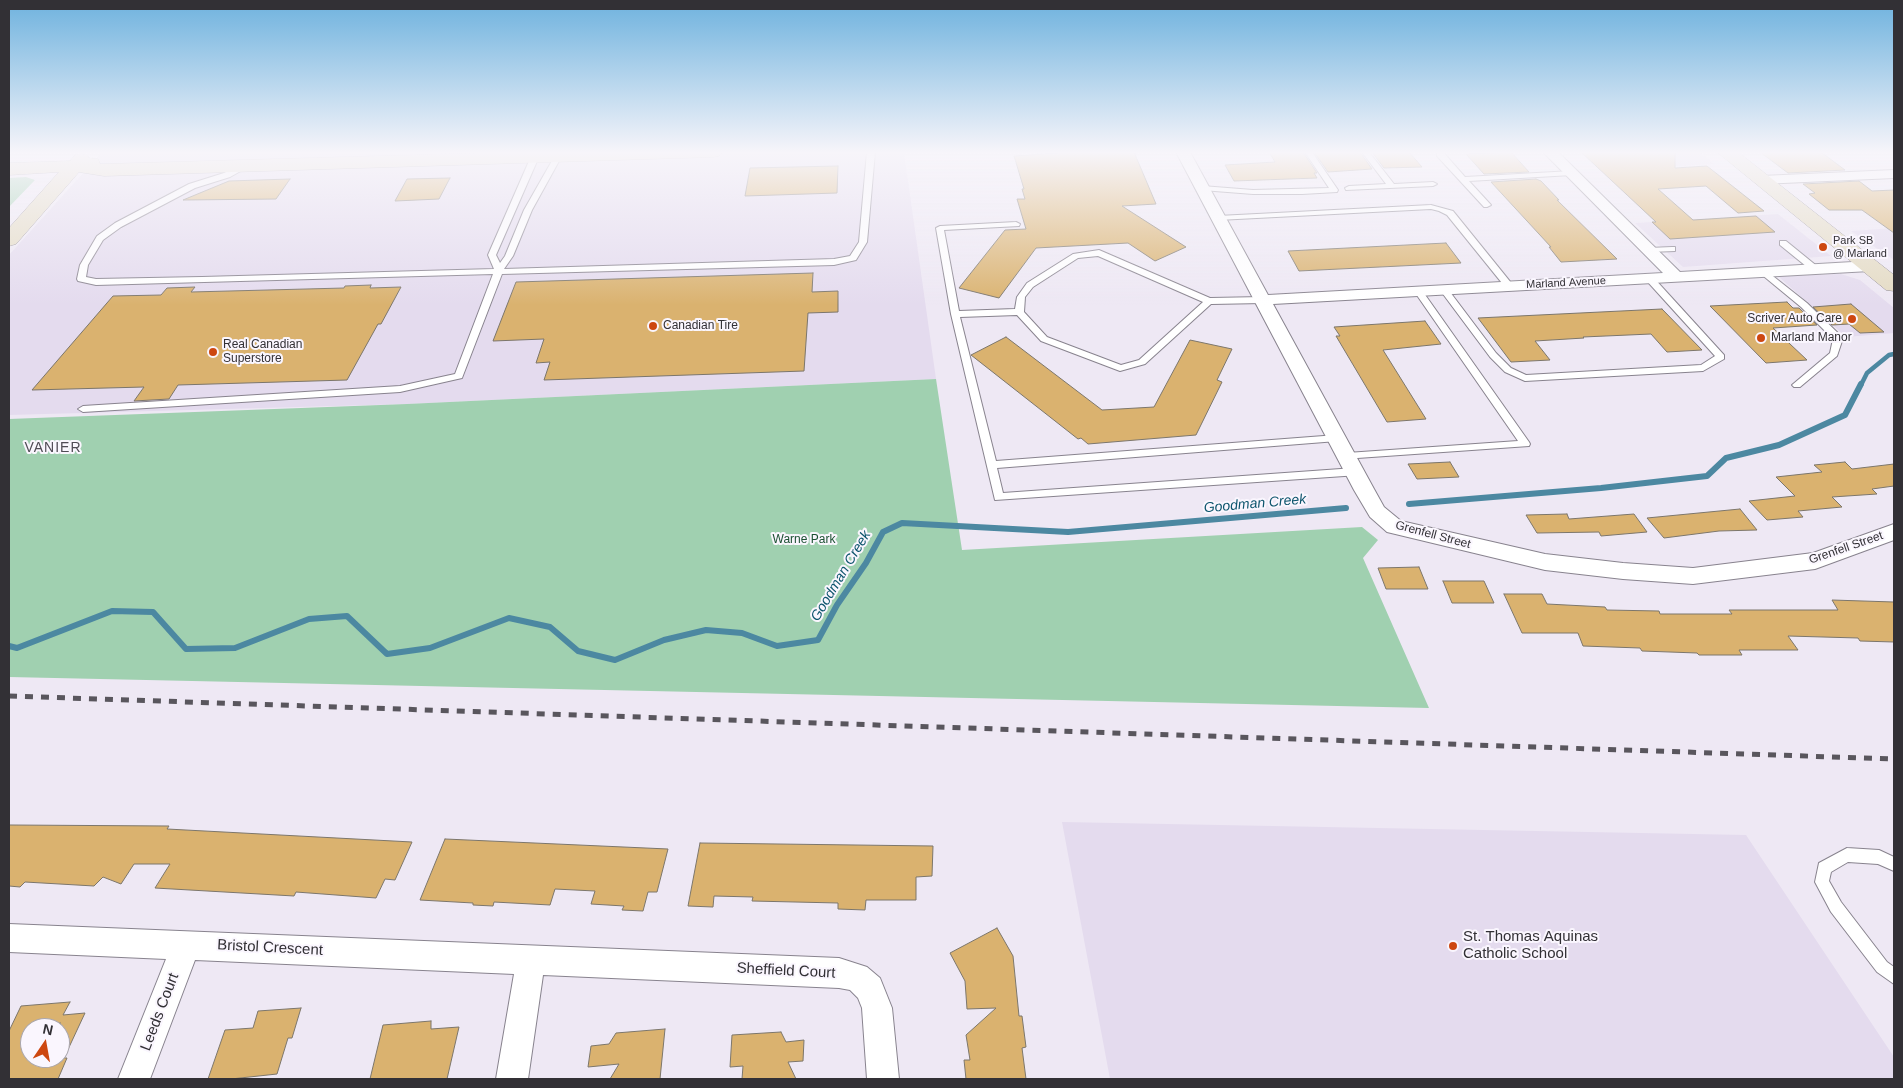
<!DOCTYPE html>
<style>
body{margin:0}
#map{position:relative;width:1903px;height:1088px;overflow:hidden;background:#eee8f4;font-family:Arial,sans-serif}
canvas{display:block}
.frame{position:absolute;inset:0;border:10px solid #323035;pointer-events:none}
.north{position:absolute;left:20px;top:1018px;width:50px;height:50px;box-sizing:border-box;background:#faf6fe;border:1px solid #aaa7ae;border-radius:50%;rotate:12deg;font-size:14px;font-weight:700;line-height:20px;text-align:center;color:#323035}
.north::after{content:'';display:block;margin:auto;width:18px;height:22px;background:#cd4710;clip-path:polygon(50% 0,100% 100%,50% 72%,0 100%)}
</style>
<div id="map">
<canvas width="1903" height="1088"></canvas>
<div class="frame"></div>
<div class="north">N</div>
</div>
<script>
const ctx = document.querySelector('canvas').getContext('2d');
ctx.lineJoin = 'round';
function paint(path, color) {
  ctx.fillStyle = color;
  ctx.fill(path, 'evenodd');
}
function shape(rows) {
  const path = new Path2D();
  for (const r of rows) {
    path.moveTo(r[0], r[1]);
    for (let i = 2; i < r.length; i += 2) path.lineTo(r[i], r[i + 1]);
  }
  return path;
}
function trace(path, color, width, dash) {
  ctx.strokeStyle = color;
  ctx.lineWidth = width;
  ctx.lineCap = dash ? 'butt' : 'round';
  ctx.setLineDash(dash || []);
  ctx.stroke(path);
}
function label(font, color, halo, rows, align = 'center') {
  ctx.font = font + ' Arial,sans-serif';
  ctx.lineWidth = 4;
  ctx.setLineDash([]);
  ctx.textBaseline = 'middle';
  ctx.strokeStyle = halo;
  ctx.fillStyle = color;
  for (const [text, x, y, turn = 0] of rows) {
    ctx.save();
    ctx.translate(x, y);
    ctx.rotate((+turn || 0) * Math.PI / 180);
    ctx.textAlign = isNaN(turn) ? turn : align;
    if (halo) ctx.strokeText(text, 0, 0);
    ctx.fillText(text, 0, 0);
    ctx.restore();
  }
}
paint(shape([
 [102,152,904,152,936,379,407,404,9,415,9,255],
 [1633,152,1700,152,1714,164,1652,168],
 [1778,214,1831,256,1683,267,1635,223],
 [1894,228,1894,260,1851,231],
 [1841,274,1860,280,1894,308,1894,333,1846,337,1778,276],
 [1062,822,1746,835,1894,1057,1894,1079,1110,1079]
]), '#e4dbee');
paint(shape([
 [26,177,35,180,9,207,9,178],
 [936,379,962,550,1362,527,1378,540,1363,558,1429,708,9,677,9,419,407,404]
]), '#a0d0b0');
trace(shape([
 [1861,385,1867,373,1889,355,1894,354]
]), '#4c88a1', 4.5);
trace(shape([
 [1409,504,1601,488,1707,476,1726,458,1779,445,1845,415,1861,384],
 [9,646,17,648,112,611,153,612,186,649,235,648,309,619,347,616,387,654,430,648,509,618,550,627,578,651,615,660,664,640,706,630,742,633,777,646,818,640,837,605,866,563,883,532,902,523,1068,532,1346,508]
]), '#4c88a1', 6);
const building = shape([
 [1071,152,1134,152,1156,204,1122,206,1186,247,1155,261,1128,243,1036,248,999,298,959,288,1005,230,1026,229,1017,199,1025,199,1022,189,1024,189,1014,156,1071,152],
 [1269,152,1303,152,1317,173,1314,173,1317,178,1234,181,1225,165,1275,162,1269,152],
 [1314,152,1360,152,1372,169,1328,172,1314,152],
 [1372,152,1409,152,1422,167,1384,168,1372,152],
 [1511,152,1529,172,1484,174,1466,154,1511,152],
 [1581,152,1675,152,1675,168,1707,166,1764,211,1738,213,1706,186,1658,189,1693,220,1756,216,1775,232,1670,239,1652,222,1656,222,1581,152],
 [1760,152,1821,152,1845,170,1788,173,1760,152],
 [838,166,837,193,745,196,750,168,838,166],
 [450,178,439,199,395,201,407,179,450,178],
 [290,179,276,199,183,200,229,181,290,179],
 [1536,179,1541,181,1559,200,1557,200,1617,259,1561,262,1549,247,1551,247,1491,182,1536,179],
 [1859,181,1872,191,1894,190,1894,233,1862,210,1829,210,1809,194,1815,193,1803,184,1859,181],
 [1446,243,1461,263,1299,271,1288,251,1446,243],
 [813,273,812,292,838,291,838,312,808,313,804,371,544,380,550,362,536,363,544,339,493,341,516,282,813,273],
 [371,285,370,288,401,287,381,324,378,324,347,380,178,385,169,399,134,401,144,387,32,390,113,296,161,295,167,288,195,287,191,292,344,288,345,286,371,285],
 [1787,302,1793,308,1799,308,1817,325,1773,328,1807,360,1766,363,1710,306,1787,302],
 [1851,304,1884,332,1860,333,1849,324,1832,325,1813,307,1851,304],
 [1662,309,1702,350,1667,352,1651,334,1583,337,1584,338,1535,341,1550,360,1511,362,1478,318,1662,309],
 [1425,321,1441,344,1383,350,1426,419,1387,422,1336,336,1340,336,1334,327,1425,321],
 [1006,337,1102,410,1154,407,1190,340,1232,349,1217,380,1222,382,1196,435,1088,444,1081,438,1078,439,971,355,1006,337],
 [1450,462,1459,477,1417,479,1408,464,1450,462],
 [1845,462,1852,469,1894,464,1894,486,1872,489,1877,494,1832,497,1842,507,1798,511,1803,517,1767,520,1749,501,1795,496,1776,477,1822,472,1814,465,1845,462],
 [1740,509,1757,530,1719,531,1664,538,1647,518,1740,509],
 [1567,514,1569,519,1634,514,1647,532,1601,536,1599,532,1537,533,1526,515,1567,514],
 [1419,567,1428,589,1386,589,1378,568,1419,567],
 [1443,581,1484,581,1494,603,1452,603,1443,581],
 [1504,594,1542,594,1547,604,1605,607,1607,610,1659,611,1660,614,1732,614,1729,610,1838,610,1832,600,1894,602,1894,642,1860,641,1858,638,1788,636,1798,650,1739,650,1742,655,1699,655,1697,653,1642,651,1640,648,1583,646,1578,633,1522,633,1504,594],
 [9,825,169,826,167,829,412,842,395,880,385,879,376,898,296,892,294,896,155,888,170,864,134,864,121,884,103,877,94,886,25,882,20,887,9,886,9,825],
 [445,839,668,849,657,892,648,892,643,911,622,910,624,906,591,904,595,891,555,889,550,905,494,902,493,906,473,905,473,903,420,900,445,839],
 [700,843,933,846,932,876,916,877,916,900,866,900,865,910,838,909,838,903,752,901,753,897,714,896,713,907,688,906,700,843],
 [997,928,1013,956,1019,1016,1022,1016,1026,1047,1022,1048,1026,1079,966,1079,964,1060,970,1060,966,1035,996,1008,967,1009,965,981,950,953,997,928],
 [70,1002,63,1015,85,1013,64,1058,67,1058,58,1079,9,1079,9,1031,21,1006,70,1002],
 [60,1023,60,1058,30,1058,30,1028,58,1028,60,1023],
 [301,1008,292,1038,288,1038,277,1074,231,1079,208,1079,225,1030,253,1028,258,1011,301,1008],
 [431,1021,431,1029,459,1027,447,1079,370,1079,383,1025,431,1021],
 [665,1029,660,1079,610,1079,619,1064,588,1067,591,1046,609,1044,616,1033,665,1029],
 [781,1032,786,1042,804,1040,803,1061,788,1062,796,1079,742,1079,743,1066,730,1067,732,1035,781,1032]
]);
paint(building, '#dab26f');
trace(building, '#7c766b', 1);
const lane = shape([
 [533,152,541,152,496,255,500,263,505,256,524,210,557,152,564,152,532,210,513,256,504,269,834,259,850,256,859,242,867,152,875,152,867,242,856,260,834,265,502,274,462,378,400,392,83,412,78,409,83,406,400,386,455,374,493,274,96,285,78,281,77,279,80,265,97,236,115,223,189,184,224,173,243,164,247,166,246,168,230,177,195,188,121,227,103,240,88,265,86,277,96,279,202,277,494,269,488,255,533,152],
 [1305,152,1312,152,1338,190,1337,192,1302,194,1253,194,1202,190,1198,188,1202,186,1253,190,1329,188,1305,152],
 [1362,152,1369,152,1394,184,1433,182,1437,184,1433,186,1346,190,1345,188,1349,186,1386,184,1362,152],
 [1437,152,1443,152,1465,177,1572,171,1576,173,1572,175,1469,181,1491,205,1487,207,1484,207,1437,156,1437,152],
 [1431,205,1453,211,1512,284,1512,288,1506,288,1447,215,1439,211,1431,209,1218,220,1214,218,1218,216,1431,205],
 [1016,222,1020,224,1019,226,944,230,959,311,1015,309,1017,297,1027,283,1073,254,1099,250,1210,298,1263,297,1267,300,1263,303,1211,304,1145,364,1120,371,1041,341,1017,315,960,317,996,461,1337,435,1342,438,1337,441,997,468,1003,493,1355,468,1359,469,1360,472,1359,475,995,500,951,314,936,228,940,226,1016,222],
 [1098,256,1203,302,1139,360,1121,365,1047,337,1024,312,1025,297,1033,287,1078,258,1098,256],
 [1780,241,1786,241,1818,267,1818,271,1812,271,1780,245,1780,241],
 [1672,247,1675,247,1675,251,1649,252,1645,250,1649,248,1672,247],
 [1764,269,1807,303,1843,338,1837,356,1800,387,1794,387,1792,385,1830,353,1833,339,1801,307,1761,274,1760,272,1764,269],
 [1649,275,1652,276,1724,355,1724,359,1703,371,1525,381,1505,372,1490,357,1440,290,1444,287,1447,288,1496,353,1511,368,1526,375,1701,365,1715,356,1646,280,1645,278,1649,275],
 [1418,288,1421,289,1529,442,1530,444,1529,446,1343,459,1342,457,1343,455,1347,453,1518,441,1414,291,1418,288],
 [1847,848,1879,850,1894,857,1894,871,1878,864,1848,862,1831,872,1829,881,1841,902,1887,962,1894,967,1894,984,1877,972,1831,912,1815,882,1819,863,1847,848]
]);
const street = shape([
 [1176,152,1190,152,1268,295,1663,273,1543,152,1558,152,1680,272,1870,261,1876,263,1878,266,1876,269,1870,271,1273,304,1374,489,1384,507,1401,521,1545,554,1623,563,1693,568,1813,553,1894,524,1894,540,1815,569,1693,584,1623,579,1545,570,1387,532,1370,517,1354,490,1176,152],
 [1894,170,1894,178,1761,184,1756,183,1754,180,1756,177,1761,176,1894,170],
 [9,924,839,958,867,967,880,978,892,1008,899,1079,867,1079,862,1008,858,998,850,990,839,988,543,975,528,1079,496,1079,514,974,195,960,150,1079,118,1079,166,959,9,952,9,924]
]);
const secondary = shape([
 [518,152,722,152,719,156,713,157,104,176,79,172,16,244,9,246,9,228,59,172,9,175,9,163,70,161,75,155,81,154,87,155,89,158,98,159,100,164,104,164,518,152],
 [1717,152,1738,152,1894,275,1894,291,1886,290,1717,152]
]);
trace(lane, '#88838e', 2);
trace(street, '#88838e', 2);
trace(secondary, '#88838e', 1);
paint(lane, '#fff');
paint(street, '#fff');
paint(secondary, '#e4dbc3');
trace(shape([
 [9,696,1894,759]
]), '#59565d', 5, [8, 8]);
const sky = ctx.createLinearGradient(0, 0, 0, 305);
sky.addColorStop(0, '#6eb2de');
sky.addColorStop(0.5, '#f7f5fa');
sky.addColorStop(1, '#f7f5fa00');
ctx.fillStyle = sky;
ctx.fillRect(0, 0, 1903, 305);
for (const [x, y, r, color] of [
 [1823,247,5,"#cd4710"],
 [1852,319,5,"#cd4710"],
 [653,326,5,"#cd4710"],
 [1761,338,5,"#cd4710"],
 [213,352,5,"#cd4710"],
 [1453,946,5,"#cd4710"]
]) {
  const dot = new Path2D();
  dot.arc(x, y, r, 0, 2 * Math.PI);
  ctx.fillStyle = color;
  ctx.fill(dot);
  trace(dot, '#faf6fe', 2);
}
label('11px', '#323035', '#faf6fe', [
 ["Park SB",1833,241],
 ["@ Marland",1833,254]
], 'left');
label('11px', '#323035', '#faf6fe', [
 ["Marland Avenue",1566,283,-3]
]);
label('12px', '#323035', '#faf6fe', [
 ["Scriver Auto Care",1842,319,"right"],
 ["Canadian Tire",663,326],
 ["Marland Manor",1771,338],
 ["Real Canadian",223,345],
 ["Superstore",223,359]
], 'left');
label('12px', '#323035', '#faf6fe', [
 ["Grenfell Street",1433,535,15],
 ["Grenfell Street",1846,548,-19]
]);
label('12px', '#1b5032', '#faf6fe', [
 ["Warne Park",804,540]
]);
ctx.letterSpacing = '1px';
label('14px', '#504b55', '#faf6fe', [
 ["VANIER",53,448]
]);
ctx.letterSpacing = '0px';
label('italic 14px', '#0d556d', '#faf6fe', [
 ["Goodman Creek",1255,504,-5],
 ["Goodman Creek",841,576,-59]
]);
label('15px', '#323035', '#faf6fe', [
 ["St. Thomas Aquinas",1463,937],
 ["Catholic School",1463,954]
], 'left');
label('15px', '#323035', '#faf6fe', [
 ["Bristol Crescent",270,948,3],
 ["Sheffield Court",786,971,3],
 ["Leeds Court",160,1012,-69]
]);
</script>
